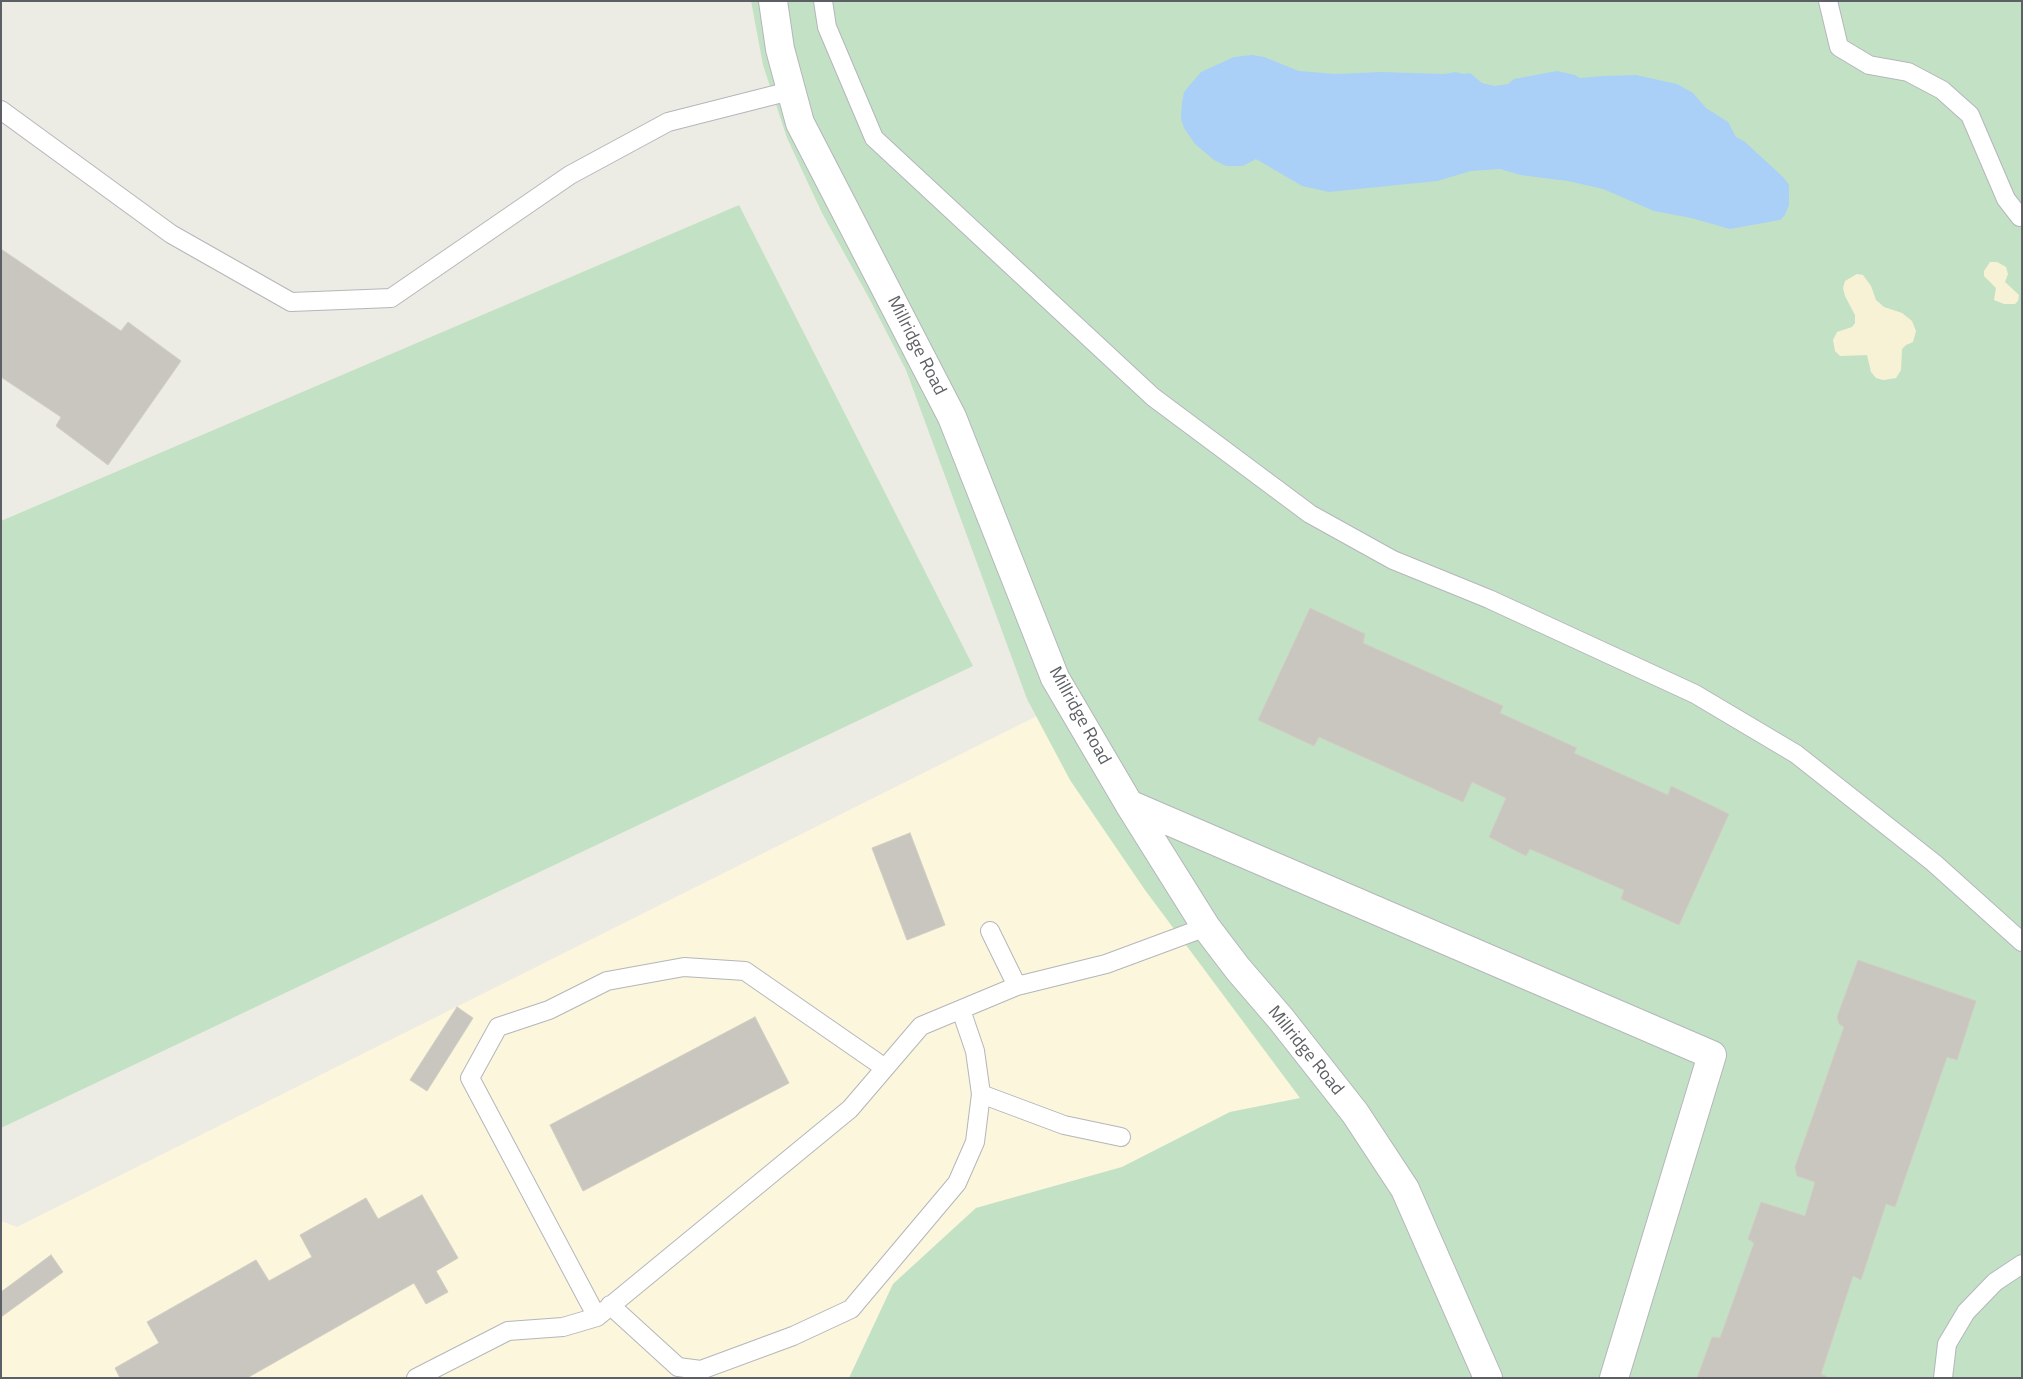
<!DOCTYPE html>
<style>
body{margin:0}
#map{position:relative;width:2023px;height:1379px;overflow:hidden;background:#edece4;font-family:"Titillium Web",sans-serif}
canvas{display:block}
.frame{position:absolute;inset:0;border:2px solid #5c5f63;pointer-events:none}
</style>
<div id="map">
<canvas width="2023" height="1379"></canvas>
<div class="frame"></div>
</div>
<script>
const ctx = document.querySelector('canvas').getContext('2d');
ctx.lineJoin = 'round';
function paint(path, color) {
  ctx.fillStyle = color;
  ctx.fill(path, 'evenodd');
}
function shape(rows) {
  const path = new Path2D();
  for (const r of rows) {
    path.moveTo(r[0], r[1]);
    for (let i = 2; i < r.length; i += 2) path.lineTo(r[i], r[i + 1]);
  }
  return path;
}
function trace(path, color, width, dash) {
  ctx.strokeStyle = color;
  ctx.lineWidth = width;
  ctx.lineCap = dash ? 'butt' : 'round';
  ctx.setLineDash(dash || []);
  ctx.stroke(path);
}
function label(font, color, halo, rows, align = 'center') {
  ctx.font = font + ' "Titillium Web",sans-serif';
  ctx.lineWidth = 4.5;
  ctx.setLineDash([]);
  ctx.textBaseline = 'middle';
  ctx.strokeStyle = halo;
  ctx.fillStyle = color;
  for (const [text, x, y, turn = 0] of rows) {
    ctx.save();
    ctx.translate(x, y);
    ctx.rotate((+turn || 0) * Math.PI / 180);
    ctx.textAlign = isNaN(turn) ? turn : align;
    if (halo) ctx.strokeText(text, 0, 0);
    ctx.fillText(text, 0, 0);
    ctx.restore();
  }
}
paint(shape([
 [1071,699,1324,1094,1230,1112,1122,1167,976,1208,893,1284,849,1378,1,1378,1,1221,17,1227]
]), '#fbf6dc');
paint(shape([
 [751,1,2022,1,2022,1378,849,1378,893,1284,976,1208,1122,1167,1230,1112,1300,1098,1145,890,1070,780,1027,699,906,370,869,298,822,213,787,138,763,65],
 [739,205,973,666,1,1128,1,521]
]), '#c3e2c5');
paint(shape([
 [1990,262,1997,262,2006,267,2008,274,2005,282,2019,295,2018,301,2015,304,2004,304,1994,300,1996,288,1984,276,1984,271],
 [1857,274,1863,275,1871,286,1876,300,1884,307,1902,313,1912,321,1916,331,1913,342,1906,345,1902,349,1901,370,1896,378,1883,380,1876,378,1871,372,1867,355,1840,356,1835,351,1833,340,1837,332,1852,327,1855,323,1855,315,1845,296,1843,288,1845,281]
]), '#f7f2d5');
paint(shape([
 [1252,55,1264,57,1299,71,1335,74,1381,72,1444,74,1456,72,1463,74,1470,73,1482,83,1494,86,1508,84,1514,79,1557,71,1575,75,1580,78,1603,76,1636,75,1677,84,1693,93,1706,108,1728,122,1736,137,1744,141,1783,177,1789,185,1789,205,1785,215,1780,220,1730,229,1691,218,1654,211,1603,189,1568,181,1520,175,1500,169,1471,171,1437,181,1329,192,1302,186,1256,159,1243,166,1226,166,1214,160,1195,144,1184,128,1181,119,1182,103,1184,92,1201,72,1234,57]
]), '#aad0f7');
const building = shape([
 [1,249,121,331,128,322,181,361,108,465,56,426,61,417,1,377,1,249],
 [1310,608,1365,634,1363,643,1503,706,1500,713,1577,748,1574,753,1668,795,1671,786,1729,814,1679,925,1621,899,1624,890,1530,849,1526,856,1489,837,1506,798,1472,782,1463,802,1319,737,1314,746,1258,720,1310,608],
 [910,833,945,925,907,940,872,848,910,833],
 [1858,960,1976,1001,1957,1060,1947,1057,1895,1207,1886,1204,1861,1280,1853,1276,1821,1374,1830,1378,1697,1378,1712,1337,1720,1338,1754,1243,1748,1239,1761,1202,1805,1216,1815,1182,1797,1176,1795,1167,1844,1027,1839,1024,1837,1017,1858,960],
 [457,1007,473,1018,427,1091,410,1080,457,1007],
 [755,1017,789,1083,583,1191,550,1125,755,1017],
 [422,1195,458,1258,436,1271,448,1292,426,1304,414,1283,247,1378,120,1378,115,1368,159,1343,147,1322,256,1260,269,1281,312,1257,300,1235,366,1198,378,1219,422,1195],
 [51,1255,63,1272,1,1317,1,1292,51,1255]
]);
paint(building, '#c9c6c0');
trace(building, '#d1cec3', 1);
const service = shape([
 [823,1,827,27,874,138,1153,397,1310,514,1393,560,1489,599,1695,694,1796,754,1934,863,2022,942],
 [1828,1,1839,47,1869,65,1908,72,1942,90,1970,115,2006,199,2020,217,2022,217],
 [1,110,171,234,291,302,391,298,570,175,668,122,790,91],
 [990,931,1017,986,1106,964,1206,927],
 [981,1094,1064,1125,1121,1137],
 [610,1305,678,1367,701,1370,793,1336,851,1309,957,1183,975,1142,981,1094,975,1051,961,1010],
 [597,1317,470,1078,498,1027,549,1010,607,981,684,967,745,971,885,1068],
 [416,1378,508,1331,563,1327,597,1317,850,1109,921,1026,1017,986],
 [1943,1378,1947,1344,1966,1312,1995,1282,2022,1264]
]);
const minor = shape([
 [773,1,780,49,800,123,952,417,1055,678,1129,804,1206,927,1238,969,1281,1019,1355,1113,1405,1189,1488,1378],
 [1129,804,1712,1055,1614,1378]
]);
trace(service, '#b4b6ba', 20);
trace(minor, '#b4b6ba', 30);
trace(service, '#fff', 18);
trace(minor, '#fff', 28);
label('18px', '#5c5f63', '#fff', [
 ["Millridge Road",916,346,63],
 ["Millridge Road",1079,716,61],
 ["Millridge Road",1305,1051,51]
]);
</script>
